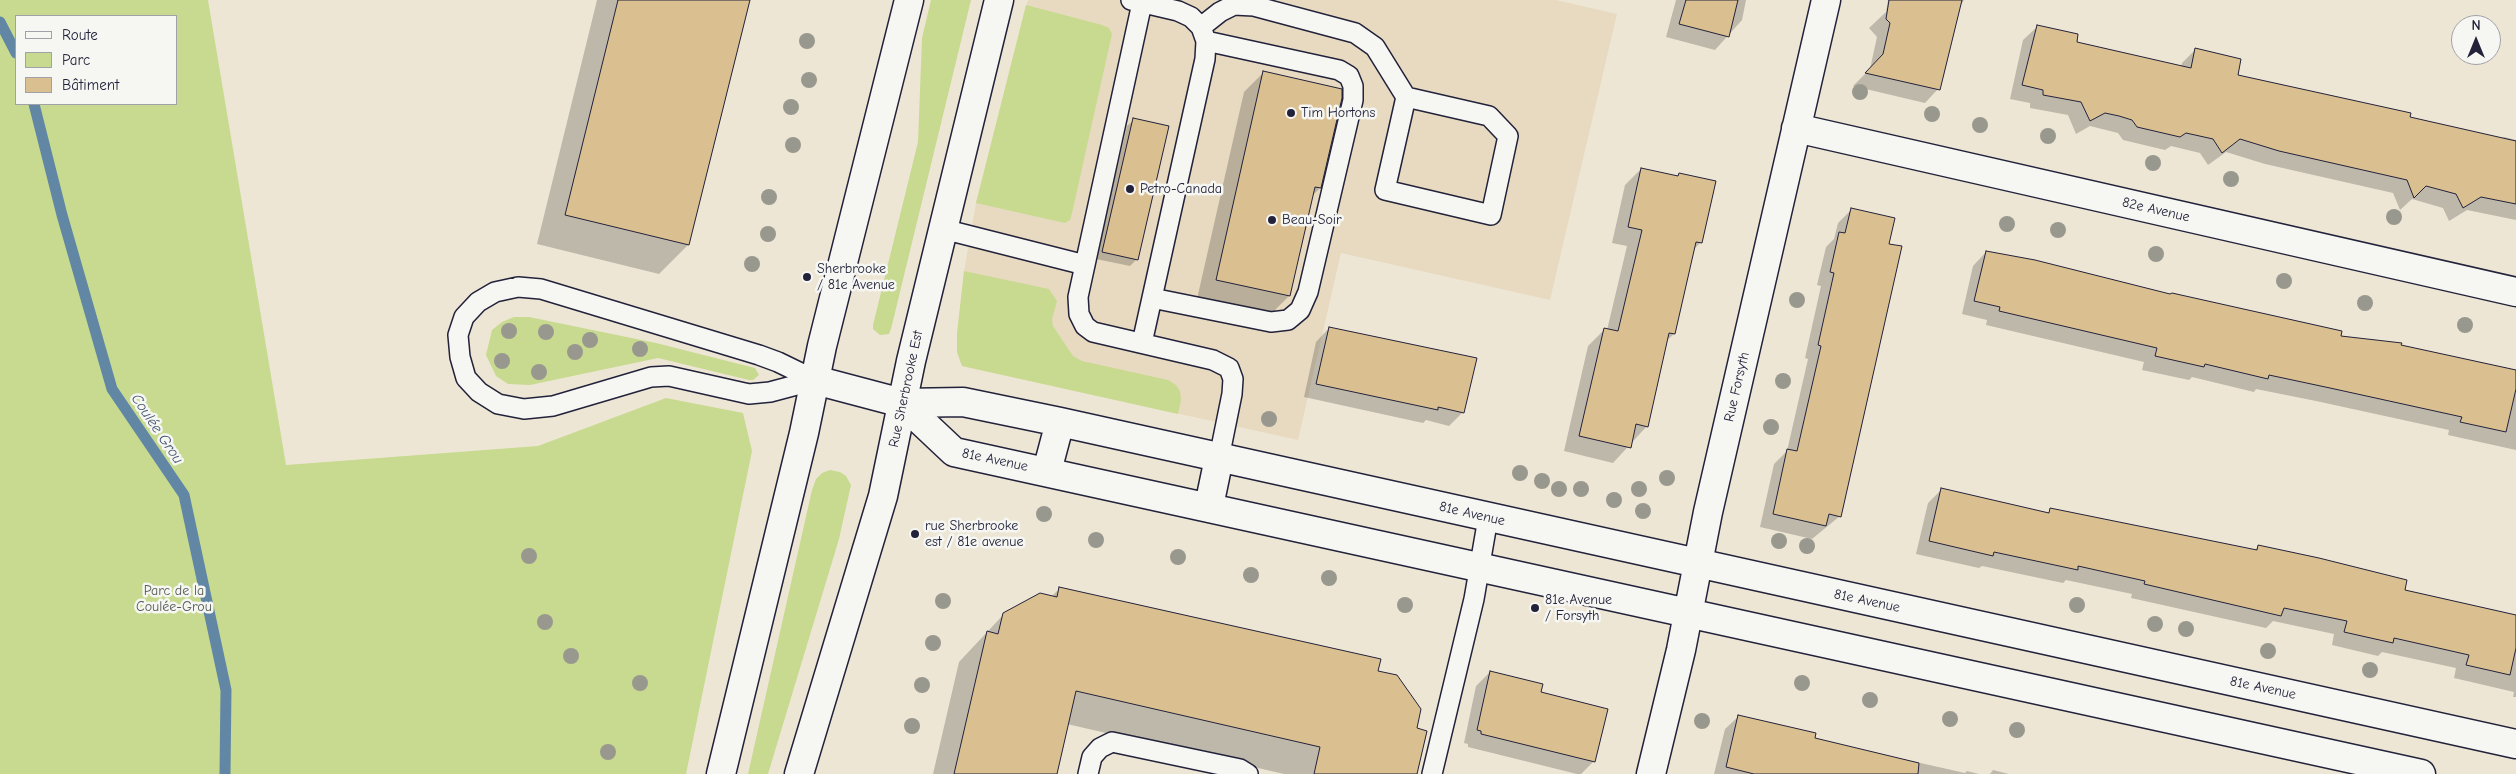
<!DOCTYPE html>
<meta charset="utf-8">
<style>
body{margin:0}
#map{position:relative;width:2516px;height:774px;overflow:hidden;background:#eee6d5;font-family:"Comic Neue",sans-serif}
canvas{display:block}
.legend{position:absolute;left:15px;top:15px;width:162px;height:90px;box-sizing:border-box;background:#f6f6f2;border:1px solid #a1a1a9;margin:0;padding:6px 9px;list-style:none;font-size:15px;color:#22223b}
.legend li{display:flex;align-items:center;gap:10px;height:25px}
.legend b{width:25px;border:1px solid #a1a1a9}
.north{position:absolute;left:2451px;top:15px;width:50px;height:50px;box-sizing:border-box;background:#f6f6f2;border:1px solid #a1a1a9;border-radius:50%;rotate:0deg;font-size:14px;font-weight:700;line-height:20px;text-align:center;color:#22223b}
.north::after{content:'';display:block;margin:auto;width:18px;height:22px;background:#22223b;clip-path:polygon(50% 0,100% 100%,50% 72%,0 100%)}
</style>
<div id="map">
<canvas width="2516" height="774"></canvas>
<ul class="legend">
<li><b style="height:6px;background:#f6f6f2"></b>Route</li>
<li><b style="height:14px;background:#c7da8f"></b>Parc</li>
<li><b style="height:14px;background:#dabf90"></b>Bâtiment</li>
</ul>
<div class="north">N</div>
</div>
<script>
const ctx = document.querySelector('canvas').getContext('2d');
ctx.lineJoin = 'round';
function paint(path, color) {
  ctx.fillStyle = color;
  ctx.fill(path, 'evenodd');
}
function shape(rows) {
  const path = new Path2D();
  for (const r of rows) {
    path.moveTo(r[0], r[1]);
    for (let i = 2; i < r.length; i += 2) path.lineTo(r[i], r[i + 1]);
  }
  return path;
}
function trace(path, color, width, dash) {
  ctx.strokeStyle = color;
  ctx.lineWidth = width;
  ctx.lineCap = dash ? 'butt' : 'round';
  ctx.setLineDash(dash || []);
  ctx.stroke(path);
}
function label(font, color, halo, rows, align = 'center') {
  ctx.font = font + ' "Comic Neue",sans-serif';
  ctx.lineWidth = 5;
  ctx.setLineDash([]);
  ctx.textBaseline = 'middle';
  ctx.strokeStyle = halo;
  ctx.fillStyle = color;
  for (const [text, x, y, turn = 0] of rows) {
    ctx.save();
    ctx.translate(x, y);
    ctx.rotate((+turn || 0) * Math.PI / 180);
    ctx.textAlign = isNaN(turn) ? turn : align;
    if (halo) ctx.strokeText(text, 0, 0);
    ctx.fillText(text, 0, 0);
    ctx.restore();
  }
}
paint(shape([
 [1028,0,1556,0,1617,14,1550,300,1341,253,1298,440,962,366,957,352,957,334,964,271,976,203]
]), '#e8dac0');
paint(shape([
 [0,0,208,0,286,465,538,446,666,398,743,413,752,451,686,774,0,774],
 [16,16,176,16,176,104,16,104],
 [931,0,971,0,891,329,889,334,880,335,873,329,873,325,918,142,922,38],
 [1026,5,1102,25,1109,28,1112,34,1072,213,1070,220,1065,223,976,203],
 [964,271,1049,289,1057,301,1052,319,1053,326,1073,356,1082,361,1168,380,1176,385,1180,391,1181,400,1178,414,962,366,957,352,957,334],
 [514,317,529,317,656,343,755,368,759,375,753,380,749,380,658,358,530,385,508,384,496,376,486,355,492,330,502,322],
 [830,470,840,472,846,476,851,485,839,539,768,774,748,774,812,490,816,479,822,473]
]), '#c7da8f');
paint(shape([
 [597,0,749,0,688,245,659,274,537,244],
 [1676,0,1746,0,1742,20,1715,50,1666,37],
 [1888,0,1964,0,1958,10,1938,89,1925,103,1853,86,1870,69,1877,37,1869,28,1886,12],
 [2037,27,2075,43,2181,67,2182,63,2196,49,2236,76,2501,139,2504,137,2516,140,2516,220,2467,210,2449,221,2443,208,2412,199,2400,210,2393,193,2265,164,2226,152,2208,165,2200,153,2171,146,2165,150,2123,140,2118,133,2090,126,2076,134,2068,115,2030,108,2030,103,2010,99,2023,40],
 [1263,73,1320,188,1312,196,1289,296,1270,315,1197,299,1244,92],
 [1134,120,1137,259,1130,266,1096,259,1127,126],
 [1641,169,1676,177,1679,174,1701,242,1692,251,1674,334,1666,341,1647,426,1613,463,1564,451,1588,346,1604,330,1607,330,1627,246,1612,243,1625,185],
 [1852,209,1840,516,1812,539,1760,527,1774,464,1787,451,1808,359,1805,358,1821,286,1817,285,1826,247,1834,239,1838,223],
 [1986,252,2339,337,2400,346,2516,371,2516,450,2448,435,2449,430,2316,401,2256,389,2254,392,2192,377,2189,380,2142,370,2144,362,1986,325,1987,320,1962,314,1973,266],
 [1329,328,1463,412,1449,426,1426,420,1423,423,1304,397,1316,342],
 [1942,489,2047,514,2051,510,2254,551,2258,547,2403,591,2516,616,2516,697,2513,697,2514,692,2454,678,2456,668,2382,652,2378,656,2332,645,2334,634,2273,621,2266,628,2131,598,2132,594,2066,580,2063,583,1982,566,1979,568,1916,554,1928,503],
 [1060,588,1377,672,1415,729,1415,774,1284,774,1067,724,1055,774,933,774,959,662,1004,614,1051,597],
 [1490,672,1539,693,1594,761,1581,774,1577,774,1468,747,1468,744,1464,743,1476,686],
 [1739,716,1814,739,1965,773,1967,771,1979,774,1714,774,1725,729],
 [1993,770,2009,774,1990,774]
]), '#0003');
trace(shape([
 [0,22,16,53],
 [34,104,62,215,112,389,184,495,226,690,225,774]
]), '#6187a5', 11);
const building = shape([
 [618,0,750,0,689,245,565,215,618,0],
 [1686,0,1738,0,1729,37,1679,24,1686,0],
 [1889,0,1962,0,1940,90,1865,73,1883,54,1890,23,1886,19,1889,0],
 [2037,25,2078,34,2077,42,2191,68,2195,48,2241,59,2238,75,2411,113,2410,117,2516,141,2516,204,2481,197,2463,208,2456,194,2426,186,2414,198,2407,180,2279,151,2240,139,2222,153,2213,139,2186,133,2180,137,2137,127,2132,120,2119,116,2105,113,2090,121,2081,102,2043,95,2043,90,2022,85,2037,25],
 [1263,71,1342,89,1342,98,1321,188,1315,187,1290,296,1216,280,1263,71],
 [1133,118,1169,126,1138,260,1102,252,1133,118],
 [1641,168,1678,176,1679,173,1716,181,1702,243,1696,242,1675,334,1669,333,1648,427,1636,424,1631,448,1579,436,1604,328,1618,331,1642,230,1628,227,1641,168],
 [1851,208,1895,218,1889,244,1902,246,1841,517,1829,514,1826,526,1773,514,1787,449,1797,451,1821,346,1818,345,1834,273,1830,272,1839,232,1845,233,1851,208],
 [1986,251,2035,260,2170,294,2172,293,2342,331,2341,336,2402,343,2401,345,2516,370,2516,389,2506,432,2460,422,2462,417,2330,388,2269,375,2268,379,2205,364,2204,367,2155,356,2157,348,1999,311,2000,307,1974,301,1986,251],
 [1329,327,1477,358,1464,413,1438,407,1438,410,1316,384,1329,327],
 [1941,488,2049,513,2050,508,2257,550,2258,545,2319,558,2407,580,2405,590,2516,615,2516,648,2510,675,2466,665,2469,655,2394,638,2393,643,2344,632,2347,621,2284,608,2281,616,2144,584,2145,581,2078,566,2078,570,1994,552,1993,556,1929,541,1941,488],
 [1059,587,1381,659,1378,671,1397,675,1421,709,1417,728,1427,731,1417,774,1314,774,1320,747,1076,691,1057,774,954,774,987,631,998,634,1003,613,1040,593,1057,597,1059,587],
 [1490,671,1543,684,1541,692,1608,709,1595,762,1481,734,1481,731,1477,730,1490,671],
 [1738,715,1816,733,1815,738,1919,763,1918,774,1754,774,1726,767,1738,715]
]);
paint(building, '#dabf90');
trace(building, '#22223b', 1);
const service = shape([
 [1131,0,1178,11,1191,17,1201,27,1206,41,1205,59,1142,343],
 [1142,3,1078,297,1079,314,1085,326,1093,332,1213,360,1229,368,1233,379,1232,394,1219,458],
 [1201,27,1220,12,1234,5,1254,6,1355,33,1375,47,1406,97,1489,116,1508,136,1491,215,1385,190,1406,97],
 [943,229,1085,265],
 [518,287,541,289,759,355,778,362,815,380,770,392,749,394,669,376,651,377,553,406,524,409,498,404,479,392,466,378,460,357,458,335,464,317,478,302,495,292,518,287],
 [1152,298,1271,322,1288,320,1300,310,1308,292,1353,100,1353,86,1349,76,1339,70,1206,41],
 [1088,774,1092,757,1100,748,1112,742,1240,769,1248,774],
 [1432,774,1474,599,1488,518]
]);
const minor = shape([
 [1796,128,2516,292],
 [815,380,902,403,963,402,1060,422,2516,744],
 [902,403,954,452,2421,774],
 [1047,471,1060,422],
 [1209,506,1219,458],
 [1651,774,1681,650,1708,512,1826,0]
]);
const primary = shape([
 [721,774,804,433,822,346,909,0],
 [799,774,883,496,911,361,999,0]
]);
trace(service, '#22223b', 22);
trace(minor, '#22223b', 31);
trace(primary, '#22223b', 31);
trace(service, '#f6f6f2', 19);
trace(minor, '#f6f6f2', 28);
trace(primary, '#f6f6f2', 28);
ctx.fillStyle = '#99988e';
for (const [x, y] of [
 [807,41],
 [809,80],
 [1860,92],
 [791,107],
 [1932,114],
 [1980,125],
 [2048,136],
 [793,145],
 [2153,163],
 [2231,179],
 [769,197],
 [2394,217],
 [2007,224],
 [2058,230],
 [768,234],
 [2156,254],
 [752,264],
 [2284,281],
 [1797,300],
 [2365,303],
 [2465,325],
 [509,331],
 [546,332],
 [590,340],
 [640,349],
 [575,352],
 [502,361],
 [539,372],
 [1783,381],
 [1269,419],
 [1771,427],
 [1520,473],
 [1667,478],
 [1542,481],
 [1559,489],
 [1581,489],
 [1639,489],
 [1614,500],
 [1643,511],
 [1044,514],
 [1096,540],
 [1779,541],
 [1807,546],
 [529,556],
 [1178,557],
 [1251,575],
 [1329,578],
 [943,601],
 [1405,605],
 [2077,605],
 [545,622],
 [2155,624],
 [2186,629],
 [933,643],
 [2268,651],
 [571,656],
 [2370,670],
 [640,683],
 [1802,683],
 [922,685],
 [1870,700],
 [1950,719],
 [1702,721],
 [912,726],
 [2017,730],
 [608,752]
]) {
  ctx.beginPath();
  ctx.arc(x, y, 8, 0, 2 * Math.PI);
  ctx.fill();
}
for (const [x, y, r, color] of [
 [1291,113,5,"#22223b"],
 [1130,189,5,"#22223b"],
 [1272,220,5,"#22223b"],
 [807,277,5,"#22223b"],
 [915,534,5,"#22223b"],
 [1535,608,5,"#22223b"]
]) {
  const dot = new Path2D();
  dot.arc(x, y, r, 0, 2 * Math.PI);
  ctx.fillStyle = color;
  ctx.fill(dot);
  trace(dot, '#f6f6f2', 2);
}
label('14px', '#22223b', '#f6f6f2', [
 ["Tim Hortons",1301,113],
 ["Petro-Canada",1140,189],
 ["Beau-Soir",1282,220],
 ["Sherbrooke",817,269],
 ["/ 81e Avenue",817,285],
 ["rue Sherbrooke",925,526],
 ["est / 81e avenue",925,542],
 ["81e Avenue",1545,600],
 ["/ Forsyth",1545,616]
], 'left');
label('14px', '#22223b', '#f6f6f2', [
 ["82e Avenue",2156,210,13],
 ["Rue Forsyth",1737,387,-77],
 ["Rue Sherbrooke Est",906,389,-78],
 ["81e Avenue",995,460,12],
 ["81e Avenue",1472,514,13],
 ["81e Avenue",1867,601,12],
 ["81e Avenue",2263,688,12]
]);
label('14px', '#545954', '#f6f6f2', [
 ["Parc de la",174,591],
 ["Coulée-Grou",174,607]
]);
label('italic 15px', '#425470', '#f6f6f2', [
 ["Coulée Grou",157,429,56]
]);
</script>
